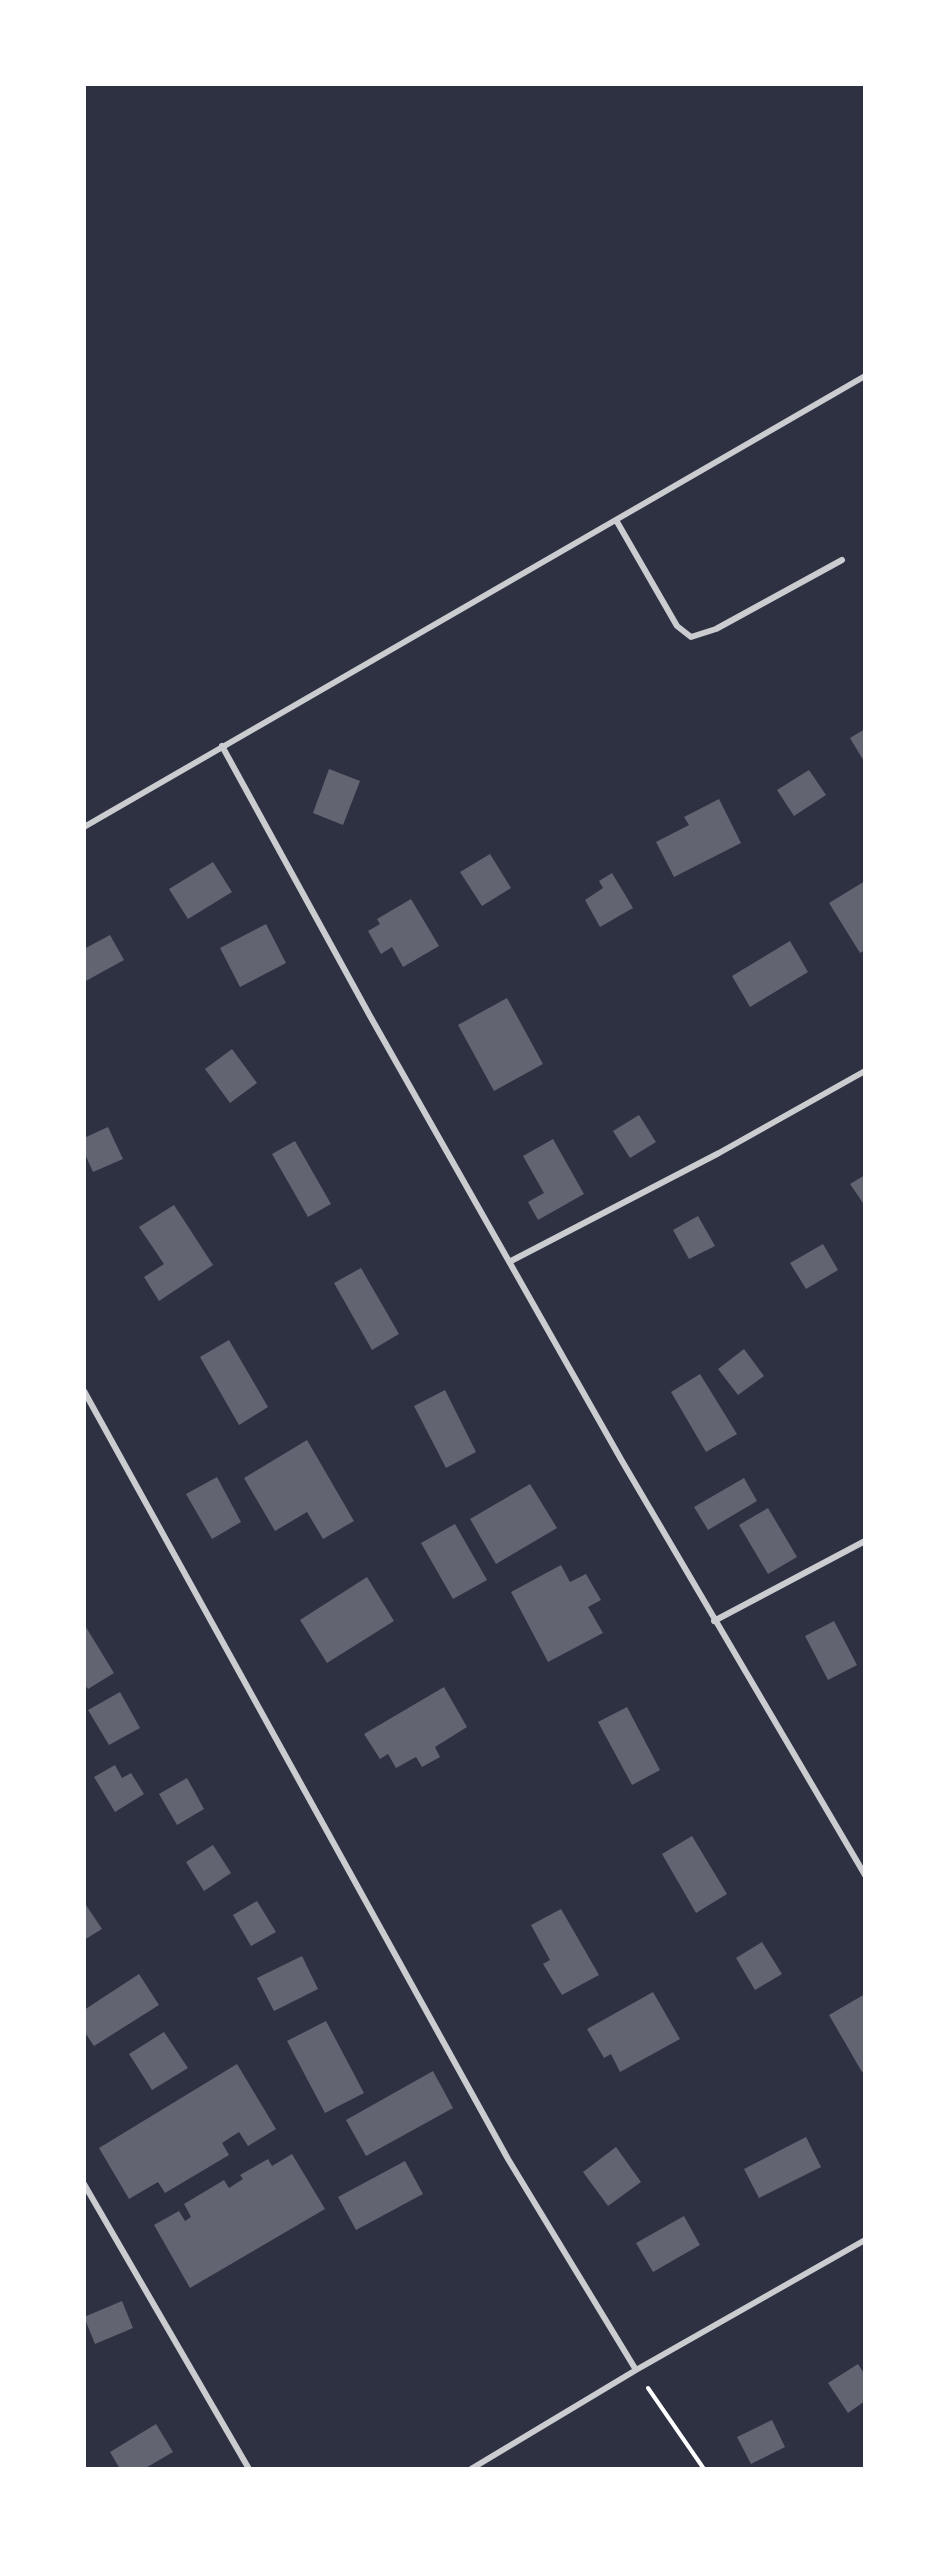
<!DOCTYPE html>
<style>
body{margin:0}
#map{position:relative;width:949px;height:2553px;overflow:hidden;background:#2d3142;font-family:"Libre Baskerville",serif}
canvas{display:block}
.frame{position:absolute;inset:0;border:86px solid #fff;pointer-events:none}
</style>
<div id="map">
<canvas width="949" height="2553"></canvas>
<div class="frame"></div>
</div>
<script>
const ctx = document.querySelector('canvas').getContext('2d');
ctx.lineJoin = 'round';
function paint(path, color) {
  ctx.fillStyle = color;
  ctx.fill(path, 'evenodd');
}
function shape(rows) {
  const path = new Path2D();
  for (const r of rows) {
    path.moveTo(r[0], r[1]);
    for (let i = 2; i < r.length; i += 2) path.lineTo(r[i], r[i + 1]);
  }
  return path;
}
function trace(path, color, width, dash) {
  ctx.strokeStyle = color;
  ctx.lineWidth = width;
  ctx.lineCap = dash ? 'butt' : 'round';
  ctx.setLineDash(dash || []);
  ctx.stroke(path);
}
paint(shape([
 [865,729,865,763,850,738],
 [329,769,360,781,343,825,313,813],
 [809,770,826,795,794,816,777,790],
 [719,799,741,843,674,877,656,842,689,825,684,817],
 [490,854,511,888,482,906,460,872],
 [213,862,232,892,188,919,169,889],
 [612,873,633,908,600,927,585,900,603,888,599,881],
 [865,881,865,950,860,953,829,903],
 [411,899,439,946,403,967,392,947,381,954,368,931,380,924,377,919],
 [266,924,286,963,240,987,220,948],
 [110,935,124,960,84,982,84,949],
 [790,941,808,972,750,1007,732,976],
 [507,998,543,1064,494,1091,458,1025],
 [232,1049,257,1083,230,1103,205,1069],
 [639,1115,656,1142,630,1158,613,1131],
 [108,1127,123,1159,93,1172,84,1152,84,1138],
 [553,1139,584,1194,538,1220,528,1202,544,1193,523,1156],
 [295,1141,331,1204,308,1217,272,1154],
 [865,1175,865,1206,850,1184],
 [174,1205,213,1265,159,1301,144,1277,164,1264,139,1227],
 [698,1216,715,1246,689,1259,673,1230],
 [823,1244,838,1270,806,1289,790,1263],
 [361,1268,399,1334,372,1350,334,1283],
 [229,1340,268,1407,239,1425,200,1357],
 [744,1349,764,1376,738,1395,718,1369],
 [700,1374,737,1434,706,1452,671,1392],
 [445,1390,476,1452,446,1468,414,1406],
 [307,1440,354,1521,323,1539,307,1512,275,1531,244,1478],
 [217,1477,241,1522,212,1539,186,1494],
 [744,1478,757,1501,708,1530,694,1507],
 [530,1484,557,1528,496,1564,470,1519],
 [768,1508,797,1557,768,1574,739,1525],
 [455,1524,487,1580,453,1599,421,1543],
 [561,1565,570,1582,586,1574,601,1600,588,1607,603,1633,548,1662,511,1592],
 [367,1577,394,1621,327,1663,300,1620],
 [834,1621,857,1665,828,1680,805,1636],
 [84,1624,114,1673,88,1689,84,1684],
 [444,1687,467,1727,435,1747,440,1757,422,1767,416,1757,396,1768,388,1754,380,1759,364,1734],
 [120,1692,140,1728,109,1745,88,1710],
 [627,1707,660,1770,632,1785,598,1722],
 [115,1765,122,1778,131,1773,144,1794,115,1812,94,1777],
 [187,1778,204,1809,177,1825,159,1794],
 [692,1836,727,1894,696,1913,662,1854],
 [213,1845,231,1873,204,1891,186,1862],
 [257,1901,276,1932,251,1946,233,1915],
 [84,1902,102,1929,84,1940],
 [561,1909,599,1975,562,1995,543,1964,550,1960,531,1925],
 [762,1942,782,1974,755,1990,736,1958],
 [302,1956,318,1989,274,2011,257,1978],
 [139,1974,159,2005,94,2046,84,2031,84,2010],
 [653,1992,680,2039,620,2072,611,2054,604,2058,587,2029],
 [865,1994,865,2070,862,2072,829,2015],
 [326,2021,364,2093,325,2113,287,2041],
 [164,2032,188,2068,152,2090,129,2054],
 [237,2064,276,2129,248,2146,239,2132,222,2143,229,2155,165,2193,158,2182,129,2199,99,2148],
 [433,2071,453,2108,366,2156,346,2120],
 [806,2137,821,2167,759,2198,744,2169],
 [616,2147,641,2182,608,2206,583,2172],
 [292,2154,325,2209,190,2288,154,2225,179,2211,185,2221,191,2217,184,2204,224,2180,229,2188,243,2179,240,2175,268,2159,272,2166],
 [405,2161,423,2194,356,2230,338,2197],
 [684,2216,700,2245,653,2272,636,2243],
 [122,2301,133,2328,95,2344,84,2317],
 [858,2364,865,2375,865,2401,848,2413,828,2383],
 [772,2420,785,2447,751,2464,737,2437],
 [156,2424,173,2452,144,2469,120,2469,110,2452]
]), '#626471');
trace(shape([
 [648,2388,704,2469]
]), '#fff', 4);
trace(shape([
 [616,520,677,626,691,637,716,629,842,560],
 [222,746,370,1016,622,1461,865,1875],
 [84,827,865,376],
 [511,1261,719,1153,865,1071],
 [84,1391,508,2159,636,2370],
 [714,1621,865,1541],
 [84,2184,249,2469],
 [471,2469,636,2370,865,2240]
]), '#caccd0', 6);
</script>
